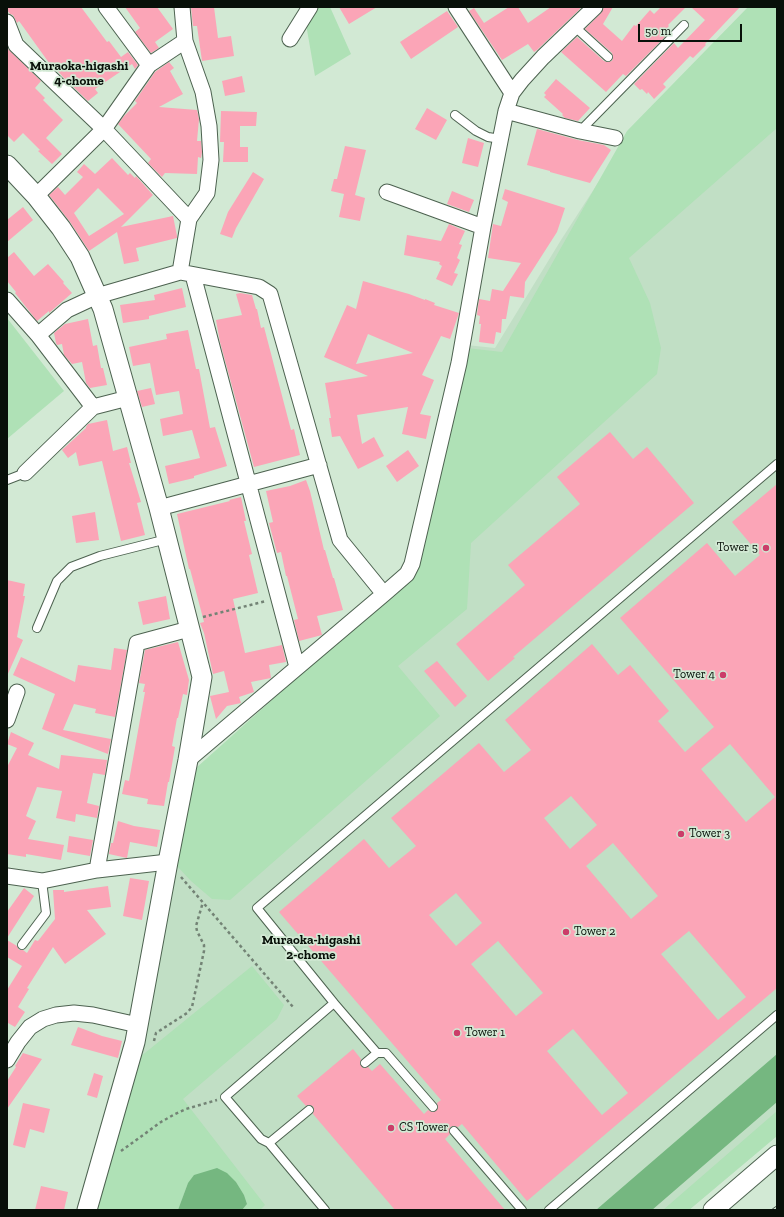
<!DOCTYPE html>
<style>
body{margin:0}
#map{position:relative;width:784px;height:1217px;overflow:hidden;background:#d2e9d4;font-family:"Zilla Slab",serif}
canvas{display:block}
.frame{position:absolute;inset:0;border:8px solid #081009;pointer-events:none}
.scale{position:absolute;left:638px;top:24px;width:104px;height:18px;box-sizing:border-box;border:2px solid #081009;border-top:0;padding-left:5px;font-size:12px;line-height:14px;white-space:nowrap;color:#081009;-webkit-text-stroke:3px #d2e9d4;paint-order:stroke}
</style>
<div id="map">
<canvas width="784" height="1217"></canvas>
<div class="frame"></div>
<div class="scale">50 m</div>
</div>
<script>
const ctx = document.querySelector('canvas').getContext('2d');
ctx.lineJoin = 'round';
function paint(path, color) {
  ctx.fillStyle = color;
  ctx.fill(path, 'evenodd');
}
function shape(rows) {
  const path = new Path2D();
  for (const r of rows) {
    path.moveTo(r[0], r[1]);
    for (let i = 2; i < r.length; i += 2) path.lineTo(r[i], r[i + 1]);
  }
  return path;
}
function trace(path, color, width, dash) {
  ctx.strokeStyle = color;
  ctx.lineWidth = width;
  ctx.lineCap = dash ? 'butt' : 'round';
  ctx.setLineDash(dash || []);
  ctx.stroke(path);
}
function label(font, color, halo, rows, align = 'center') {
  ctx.font = font + ' "Zilla Slab",serif';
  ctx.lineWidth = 3.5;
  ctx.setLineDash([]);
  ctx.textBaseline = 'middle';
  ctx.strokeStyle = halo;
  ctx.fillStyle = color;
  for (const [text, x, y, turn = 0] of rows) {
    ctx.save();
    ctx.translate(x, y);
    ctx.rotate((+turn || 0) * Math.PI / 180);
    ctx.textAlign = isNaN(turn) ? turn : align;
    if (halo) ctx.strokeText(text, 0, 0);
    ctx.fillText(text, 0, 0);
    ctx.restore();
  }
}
paint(shape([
 [777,7,777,1136,689,1210,96,1210,145,1039,195,769,422,571,466,345,495,348,561,240,627,138]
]), '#c1dfc5');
paint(shape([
 [315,7,330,7,351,54,315,76,306,24],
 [748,7,777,7,777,128,629,258,650,303,661,348,657,374,471,543,467,609,398,666,440,716,230,900,212,899,191,881,177,866,195,769,419,568,467,348,502,352,627,131],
 [7,318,64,391,7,439],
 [252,966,284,1005,277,1019,183,1099,265,1205,260,1210,242,1210,247,1204,244,1195,236,1182,188,1183,178,1210,96,1210,140,1057],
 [777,1111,777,1136,689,1210,663,1210]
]), '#afe1b6');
paint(shape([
 [777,1054,777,1102,652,1210,596,1210],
 [217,1168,227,1173,236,1182,244,1195,247,1204,242,1210,178,1210,188,1183,194,1175]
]), '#75b780');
paint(shape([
 [7,7,81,7,107,42,109,41,121,57,128,52,138,65,135,69,132,64,117,74,95,89,98,93,88,101,63,77,57,70,56,71,52,67,19,21,17,23,13,15,10,14,7,10],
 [125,7,157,7,173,29,155,42,159,48,151,53,135,32,140,28],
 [191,7,214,7,218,38,231,36,234,56,202,61,197,26,193,26],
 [339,7,377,7,349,24],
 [509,7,518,7,528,23,551,7,582,7,537,50,534,52,528,44,502,60,469,11,474,8,484,23],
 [604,7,613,7,603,24,604,25,622,41,634,25,636,26,650,10,654,14,661,7,686,7,668,25,669,26,663,33,666,36,626,76,623,74,606,92,561,52,577,37,604,61,607,62,612,61,613,58,612,53,585,29,601,13],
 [691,7,740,7,705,44,706,45,693,58,690,56,663,84,666,87,654,99,648,92,647,94,642,89,640,90,634,84,674,43,678,48,705,20],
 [447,11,458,27,411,59,400,42],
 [7,48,41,81,35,88,45,98,43,100,63,120,46,138,62,154,52,164,38,151,40,150,23,133,14,142,7,135],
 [169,62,174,68,170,71,183,94,159,107,197,110,199,119,197,141,201,141,202,152,201,158,198,157,197,174,165,173,162,177,148,163,151,159,118,124,124,116,137,103,135,101,155,72],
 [242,76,245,92,225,96,222,81],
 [556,79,590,108,578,121,565,118,562,115,563,114,544,97,546,95,544,93],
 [427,108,447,120,436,140,415,129],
 [221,111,257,112,256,126,240,126,240,147,248,147,248,162,223,162,224,142,220,142],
 [537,129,578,140,604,145,611,150,590,183,550,172,550,171,527,165],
 [468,138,484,143,478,167,462,163],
 [345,146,366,150,355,195,365,198,360,221,339,217,344,194,331,191,334,179,337,179],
 [112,158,128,175,130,173,135,178,136,176,153,195,121,227,173,216,177,236,177,238,136,248,139,261,124,264,117,232,89,251,70,222,49,195,58,187,65,195,83,177,77,172,84,164,95,174],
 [98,188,124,214,89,236,74,213],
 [253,172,264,179,236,228,232,238,220,234,228,212],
 [505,189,565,208,557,232,525,282,524,298,510,296,506,319,502,319,501,333,496,332,494,344,479,342,481,324,479,324,480,316,477,315,479,299,490,301,492,289,503,291,521,263,488,258,493,224,501,226,508,202,502,199],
 [452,191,474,200,469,212,447,204],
 [23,207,33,220,7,242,7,220],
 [449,224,465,231,459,244,462,245,457,258,460,260,454,273,458,274,452,286,436,279,442,266,439,264,440,262,404,255,407,235,441,241],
 [14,252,34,276,48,264,64,282,63,283,72,293,49,313,49,311,37,321,15,293,16,292,7,281,7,258],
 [363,281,409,294,425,300,425,299,435,303,434,305,459,313,450,339,441,336,422,375,434,380,420,414,431,416,426,439,402,434,408,407,357,415,362,444,374,437,384,456,358,469,340,436,332,437,329,418,331,418,325,383,368,376,324,357,347,305,356,309],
 [368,334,413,353,356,364],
 [182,288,186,307,149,316,149,319,123,323,120,305,155,300,154,295],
 [240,293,252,295,256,309,257,309,261,328,264,327,291,430,294,429,300,455,254,467,220,342,216,320,242,315,236,294],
 [88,319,93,346,97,345,101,368,103,368,107,385,90,388,86,383,82,362,72,364,64,355,62,344,57,345,56,343,54,333,65,324],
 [188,330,196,369,199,369,210,428,215,427,227,466,194,476,194,478,169,484,165,466,200,458,192,430,163,436,160,419,183,414,179,391,156,395,150,363,133,366,129,347,167,339,166,334],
 [151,388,155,404,142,407,137,391],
 [107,420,113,451,127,447,131,463,129,463,141,502,137,503,145,535,121,541,102,461,79,466,76,452,68,458,62,450,86,428,86,427,88,424],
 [610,432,633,459,647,447,694,503,513,657,515,658,488,681,456,644,525,585,508,565,580,504,557,477],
 [408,450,419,466,397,482,386,466],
 [306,480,310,491,324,550,325,550,333,578,334,578,343,610,317,616,322,635,299,641,294,620,298,619,287,576,286,576,281,552,277,553,269,523,273,522,266,491,290,486],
 [777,484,777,988,527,1201,462,1124,458,1127,453,1126,450,1127,449,1132,450,1134,445,1139,505,1210,395,1210,313,1114,314,1109,313,1106,308,1105,306,1106,297,1096,353,1049,361,1059,360,1064,363,1068,368,1067,372,1071,380,1064,424,1114,428,1110,432,1112,436,1111,438,1108,437,1103,441,1100,279,912,364,839,389,868,416,846,391,818,479,743,504,772,531,750,505,720,592,644,618,675,630,665,669,711,658,721,685,752,714,727,620,618,707,543,735,576,760,555,732,522],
 [730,744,775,797,746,822,701,769],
 [571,796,597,825,570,849,544,818],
 [613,843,658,896,631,919,586,866],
 [456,893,482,923,456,946,429,915],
 [689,931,746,997,718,1020,661,954],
 [498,941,543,993,516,1016,471,964],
 [573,1029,628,1093,602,1115,547,1051],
 [241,497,246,521,244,521,252,554,249,555,258,593,233,599,245,653,282,645,286,662,269,665,271,678,251,682,254,692,239,697,241,703,227,706,216,719,210,696,229,692,224,671,213,674,204,633,200,623,204,622,190,569,189,569,177,514,230,501,229,500],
 [95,512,99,540,76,543,72,516],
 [7,580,25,584,23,596,25,596,17,637,23,640,7,676],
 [166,596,170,619,143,625,138,602],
 [178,642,189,680,187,695,183,694,178,718,177,718,172,746,175,747,169,782,168,782,164,806,147,804,148,799,122,794,125,780,129,781,145,692,143,692,145,684,139,683,145,650],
 [114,648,127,650,115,717,95,713,96,709,74,704,63,730,111,739,108,754,42,729,55,694,13,675,21,657,75,682,78,665,111,670],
 [437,661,467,696,455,707,424,671],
 [11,732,34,743,28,755,59,769,61,755,107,760,105,775,93,773,87,803,99,806,97,818,76,814,75,822,56,818,62,791,37,787,26,816,36,821,28,839,64,845,61,860,26,854,26,857,7,854,7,767,17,748,7,744],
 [118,821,134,826,160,830,157,847,130,842,127,858,109,854,111,843,113,843],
 [69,836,93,840,90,856,67,852],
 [130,878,149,881,142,920,123,916],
 [108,886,111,907,87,910,106,934,65,964,53,947,27,988,29,989,18,1007,25,1012,15,1027,8,1023,7,1024,7,990,22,966,7,957,7,940,17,946,19,950,23,950,27,953,35,940,38,941,55,919,53,890,64,890,64,892],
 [24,888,34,896,7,938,7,912],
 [78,1027,102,1036,122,1041,118,1058,71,1045],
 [23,1053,42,1059,7,1109,7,1081,16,1067,15,1066],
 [94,1073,103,1076,97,1098,87,1095],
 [23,1103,50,1109,44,1133,30,1129,25,1148,13,1145],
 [41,1186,68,1192,64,1210,35,1210]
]), '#fba5b7');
const service = shape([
 [575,27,608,57],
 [455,115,476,131,488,137,501,139],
 [580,131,684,25],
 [7,480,25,473],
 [37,628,57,581,71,567,100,556,167,539],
 [22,945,46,913,42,881],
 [377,1053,334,1003,257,908,777,464],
 [365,1063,377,1053,386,1053,433,1107],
 [454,1131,522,1210],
 [269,1143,309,1110],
 [325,1210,269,1143,261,1139,225,1097,334,1003],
 [549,1210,777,1015]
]);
const minor = shape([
 [106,7,149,65],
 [182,7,185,41,203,92,209,126,211,160,207,193,189,219,180,272,259,287,270,294,340,540,384,594],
 [456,7,512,93],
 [7,22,16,45,104,129,36,196],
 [290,39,310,7],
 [185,41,149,65,104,129,189,219],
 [506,111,580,131,615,138],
 [387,192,483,227],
 [193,275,297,667],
 [7,300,38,335,93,407],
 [38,335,67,310,97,296,180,272],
 [25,473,93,407,128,398],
 [159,508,319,465],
 [7,720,17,692],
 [188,760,384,594,407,574,412,564,459,363,483,227,506,111,512,93,522,80,543,57,595,7],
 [97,870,137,643,189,629],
 [7,876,42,881,97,870,168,862],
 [7,1060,18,1042,30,1027,43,1019,56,1015,74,1013,93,1015,138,1025]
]);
const tertiary = shape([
 [7,165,36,196,61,228,80,257,103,309,159,508,200,669,202,677,188,760,168,862,135,1042,87,1210],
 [713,1210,777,1155]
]);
trace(service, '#4d6250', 10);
trace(minor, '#4d6250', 17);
trace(tertiary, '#4d6250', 21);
trace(shape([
 [203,617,266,601],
 [181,877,293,1007],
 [154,1041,156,1033,187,1013,192,1007,204,951,204,945,197,931,196,926,203,902],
 [121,1151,161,1122,175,1114,186,1109,217,1100]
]), '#738375', 2.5, [3, 3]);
trace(service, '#fff', 8);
trace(minor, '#fff', 15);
trace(tertiary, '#fff', 19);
const rail = shape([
 [774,1210,777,1208]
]);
trace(rail, '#263027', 4.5);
trace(rail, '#d2e9d4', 3, [9]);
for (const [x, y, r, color] of [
 [766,548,4,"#cb3d69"],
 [723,675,4,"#cb3d69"],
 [681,834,4,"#cb3d69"],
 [566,932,4,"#cb3d69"],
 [457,1033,4,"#cb3d69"],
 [391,1128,4,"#cb3d69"]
]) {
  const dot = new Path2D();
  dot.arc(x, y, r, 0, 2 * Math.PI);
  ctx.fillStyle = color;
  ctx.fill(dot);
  trace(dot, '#d2e9d4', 1.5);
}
label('12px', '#081009', '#d2e9d4', [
 ["Tower 5",758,548,"right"],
 ["Tower 4",715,675,"right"],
 ["Tower 3",689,834],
 ["Tower 2",574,932],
 ["Tower 1",465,1033],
 ["CS Tower",399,1128]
], 'left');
label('bold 13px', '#081009', '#d2e9d4', [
 ["Muraoka-higashi",79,66],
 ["4-chome",79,81],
 ["Muraoka-higashi",311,940],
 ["2-chome",311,955]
]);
</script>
